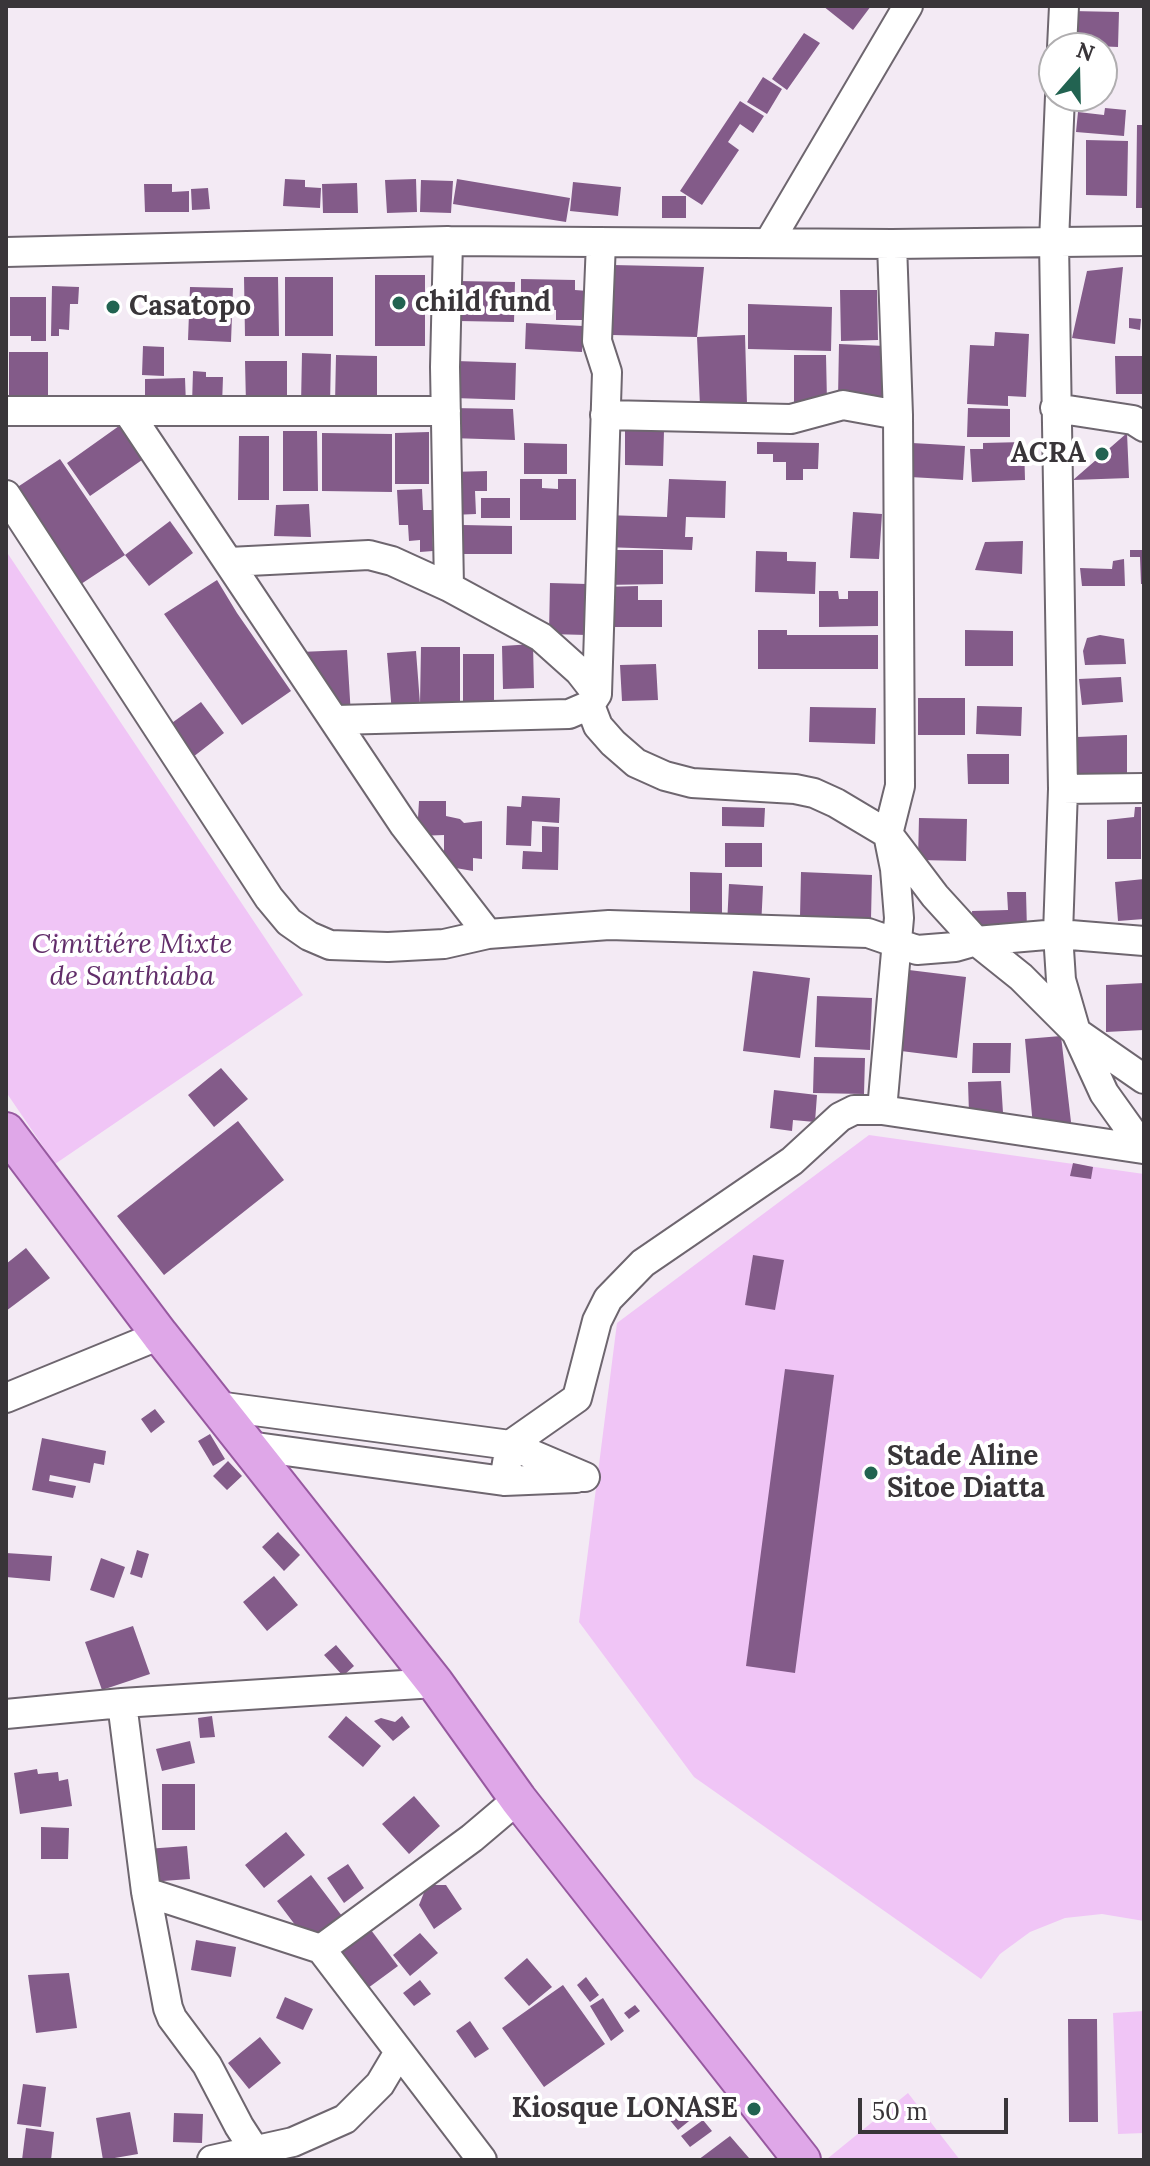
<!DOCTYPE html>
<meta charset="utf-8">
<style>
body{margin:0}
#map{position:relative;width:1150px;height:2166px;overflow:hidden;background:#f3eaf4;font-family:Lora,serif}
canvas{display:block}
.frame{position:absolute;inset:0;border:8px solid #393539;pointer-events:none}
.north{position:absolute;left:1038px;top:32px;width:80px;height:80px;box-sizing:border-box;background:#fff;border:2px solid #b0aeb0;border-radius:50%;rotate:20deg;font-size:22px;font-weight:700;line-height:32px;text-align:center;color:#393539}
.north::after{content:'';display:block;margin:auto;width:28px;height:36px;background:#226351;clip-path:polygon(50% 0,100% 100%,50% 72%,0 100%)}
.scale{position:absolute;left:858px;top:2098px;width:150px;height:36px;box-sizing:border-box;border:4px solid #393539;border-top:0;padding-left:10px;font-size:24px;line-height:28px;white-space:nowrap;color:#393539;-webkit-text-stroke:6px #fff;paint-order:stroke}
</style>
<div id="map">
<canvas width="1150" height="2166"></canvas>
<div class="frame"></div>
<div class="north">N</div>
<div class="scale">50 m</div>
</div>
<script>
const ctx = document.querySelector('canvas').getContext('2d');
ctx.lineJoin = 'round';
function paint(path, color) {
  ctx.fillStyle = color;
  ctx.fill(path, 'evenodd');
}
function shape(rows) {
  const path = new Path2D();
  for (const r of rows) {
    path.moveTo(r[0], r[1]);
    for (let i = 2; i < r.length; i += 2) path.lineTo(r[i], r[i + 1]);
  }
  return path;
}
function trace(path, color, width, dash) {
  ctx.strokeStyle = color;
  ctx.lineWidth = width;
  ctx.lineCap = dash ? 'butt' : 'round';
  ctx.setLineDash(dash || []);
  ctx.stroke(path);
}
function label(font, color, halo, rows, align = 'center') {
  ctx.font = font + ' Lora,serif';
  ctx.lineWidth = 8;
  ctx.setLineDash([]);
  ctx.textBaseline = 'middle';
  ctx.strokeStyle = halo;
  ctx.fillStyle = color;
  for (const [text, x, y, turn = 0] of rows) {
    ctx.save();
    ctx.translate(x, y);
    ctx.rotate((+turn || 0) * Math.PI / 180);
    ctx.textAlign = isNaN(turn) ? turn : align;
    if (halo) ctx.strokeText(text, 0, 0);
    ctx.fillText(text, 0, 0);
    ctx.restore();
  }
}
paint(shape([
 [6,551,303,995,55,1164,6,1092],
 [869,1135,1144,1174,1144,1921,1102,1914,1065,1918,1030,1932,1000,1954,981,1979,694,1777,579,1622,617,1323],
 [1144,2011,1144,2133,1118,2134,1113,2013],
 [908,2093,960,2160,828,2160,827,2159]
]), '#f0c5f6');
paint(shape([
 [823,6,871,6,853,30],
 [1072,11,1119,12,1118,47,1071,45],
 [804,33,820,43,787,90,772,79],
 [1102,51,1112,52,1112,90,1102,90],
 [763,77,782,89,767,114,747,102],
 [740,101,764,116,753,133,740,124,728,142,739,150,702,205,680,191],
 [1105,108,1126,110,1124,136,1076,132,1078,112,1104,115],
 [1137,125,1144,125,1144,208,1136,208],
 [1086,140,1128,141,1127,196,1086,195],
 [285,179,305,180,305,187,321,188,320,208,283,206],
 [416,179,417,212,387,213,385,180],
 [457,179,570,198,566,222,453,204],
 [421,180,453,181,451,213,420,212],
 [573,182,621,187,618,216,570,211],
 [357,183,358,213,323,213,322,184],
 [144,184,172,184,172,192,189,191,189,212,145,212],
 [208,188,210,209,192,210,191,189],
 [662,196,686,196,686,218,662,218],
 [613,265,704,267,697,337,612,335],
 [1123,267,1115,344,1072,338,1087,271],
 [375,275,425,275,425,346,375,346],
 [244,277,278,277,279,336,245,336],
 [285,277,333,277,333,336,285,336],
 [521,279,575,280,575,290,588,291,588,320,556,320,556,310,521,309],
 [458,281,515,282,514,322,459,321],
 [52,286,79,287,78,304,70,304,69,330,59,329,59,336,51,336],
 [190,287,233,288,231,342,188,340],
 [840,290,877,290,878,340,841,341],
 [10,297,46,297,46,341,31,341,31,336,10,336],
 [748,304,832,307,831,351,748,349],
 [1129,318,1141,319,1140,330,1129,328],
 [526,323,583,326,582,352,525,349],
 [995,332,1029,334,1026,397,1008,396,1008,406,967,404,970,345,994,346],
 [745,335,747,404,700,406,697,337],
 [839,344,885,346,883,400,838,398],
 [143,346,164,347,164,376,142,375],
 [9,352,48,352,48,404,9,403],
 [302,353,331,354,330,405,301,405],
 [336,355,377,356,377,405,335,404],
 [794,355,826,355,827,402,794,402],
 [1115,356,1144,356,1144,394,1116,394],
 [245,361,287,361,287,404,246,404],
 [456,361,516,363,515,400,454,398],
 [193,371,206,372,206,377,223,377,222,405,192,404],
 [185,378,186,405,145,405,145,379],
 [450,408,513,409,515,440,450,438],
 [968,408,1010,409,1010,437,967,437],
 [119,426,142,460,90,496,67,463],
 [625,430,664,431,663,466,625,465],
 [283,431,317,431,318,491,283,491],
 [429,432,429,484,395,484,395,433],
 [322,433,392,434,392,492,322,491],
 [1127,433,1129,478,1073,480],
 [239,436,269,436,269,500,238,500],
 [757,442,819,443,818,469,803,469,803,480,786,480,786,462,773,462,773,454,757,454],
 [1024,442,1025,480,972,482,970,449,983,449,983,443],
 [524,443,567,444,567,474,524,474],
 [912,443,965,446,963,480,910,477],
 [60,459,125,555,78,586,13,490],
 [487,471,487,491,475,491,476,514,452,515,451,472],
 [520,479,542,479,542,488,558,489,558,479,576,479,576,520,520,520],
 [669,479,726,481,725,518,686,517,685,537,693,537,692,550,604,547,605,515,667,517],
 [422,489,423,510,435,510,437,530,432,530,433,551,420,552,420,540,409,541,408,525,399,525,397,490],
 [481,498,510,498,510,518,481,518],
 [309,504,311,537,274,536,276,505],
 [853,512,882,514,879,559,850,558],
 [170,521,193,553,149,586,125,555],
 [463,525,512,526,512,554,463,554],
 [1023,541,1022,574,975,570,985,542],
 [603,550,663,550,663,584,604,585],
 [1130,550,1144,550,1144,584,1141,584,1140,557,1130,557],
 [756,551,787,552,787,561,816,562,815,594,755,592],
 [1124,559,1125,586,1082,586,1080,568,1112,569,1113,561],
 [217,580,237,613,291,691,242,725,164,614],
 [550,583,587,584,587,635,549,634],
 [638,586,638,600,662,600,662,627,606,627,604,587],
 [819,591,838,591,839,599,848,599,848,591,878,591,878,626,819,627],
 [758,630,787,630,787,635,878,635,878,669,758,669],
 [965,630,1013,631,1013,666,965,666],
 [1100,635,1124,639,1126,664,1085,665,1083,651,1087,638],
 [533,644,534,688,503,689,502,646],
 [421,647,460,647,460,711,392,713,387,653,416,651,420,704],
 [347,650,351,716,336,714,300,652],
 [463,654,494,654,494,710,463,710],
 [656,664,658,700,622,701,620,665],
 [1121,677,1123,702,1082,705,1079,679],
 [918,698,965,698,965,735,918,735],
 [201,702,224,733,193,757,169,725],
 [977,706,1022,707,1021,736,976,734],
 [810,707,876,708,875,744,809,742],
 [1127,735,1127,775,1078,777,1077,737],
 [967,754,1009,754,1009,784,968,784],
 [522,796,560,798,559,823,532,821,531,846,506,845,507,806,521,807],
 [419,801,446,801,446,816,460,819,464,823,482,821,482,859,473,858,473,871,444,866,444,835,417,836],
 [722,807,765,808,764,827,722,826],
 [1135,807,1141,807,1141,859,1107,859,1107,820,1134,817],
 [919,818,967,819,966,861,918,860],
 [542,826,559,827,558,870,522,869,523,851,542,852],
 [725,843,762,843,762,867,725,867],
 [690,872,722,873,722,918,690,918],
 [801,872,872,875,871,919,800,917],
 [1144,879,1144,919,1118,921,1115,882],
 [729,884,763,886,761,928,727,925],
 [1007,892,1026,892,1027,930,973,931,972,911,1008,910],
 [909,970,966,977,957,1058,901,1051],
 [753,971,810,978,800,1058,743,1051],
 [1144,983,1144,1030,1106,1032,1106,985],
 [817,996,872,998,870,1050,815,1047],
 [1061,1036,1071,1122,1033,1126,1025,1039],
 [973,1043,1011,1043,1010,1073,972,1073],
 [814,1057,865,1058,864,1094,813,1093],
 [221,1068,248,1099,214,1127,188,1095],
 [1001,1081,1003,1113,969,1114,968,1082],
 [774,1090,817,1095,815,1122,793,1120,792,1131,770,1128],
 [238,1121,284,1180,164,1275,117,1216],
 [1073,1163,1093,1167,1091,1179,1070,1176],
 [26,1248,50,1278,6,1311,6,1264],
 [753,1255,784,1260,775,1310,745,1305],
 [785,1369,834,1375,795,1673,746,1666],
 [155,1409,165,1422,151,1433,141,1419],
 [210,1434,225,1459,213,1466,198,1441],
 [42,1438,106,1451,104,1465,94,1463,90,1483,50,1475,49,1481,76,1486,73,1498,32,1490],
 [228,1461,242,1476,227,1490,213,1476],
 [278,1532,300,1555,284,1571,262,1547],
 [137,1550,149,1554,142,1578,130,1574],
 [6,1553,52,1556,50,1581,6,1577],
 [101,1558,125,1567,114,1598,90,1590],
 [274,1576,298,1605,267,1631,243,1602],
 [133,1626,150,1674,102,1690,85,1642],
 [336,1645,354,1666,343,1676,324,1655],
 [212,1716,215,1737,200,1738,198,1718],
 [346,1716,381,1746,363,1767,328,1737],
 [402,1716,410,1727,393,1741,374,1721,381,1718,395,1722],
 [190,1741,195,1763,162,1771,156,1749],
 [37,1769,38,1774,58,1772,59,1781,68,1779,72,1806,20,1814,14,1773],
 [162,1784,195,1784,195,1830,162,1830],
 [414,1796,440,1826,409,1854,382,1824],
 [41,1827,69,1828,68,1859,41,1859],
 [286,1832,305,1855,264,1888,245,1865],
 [187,1846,190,1879,149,1882,146,1849],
 [348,1864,364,1888,344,1903,327,1878],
 [311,1875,342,1916,308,1942,277,1901],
 [427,1885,446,1885,462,1909,434,1929,419,1905],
 [371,1930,398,1966,368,1988,341,1952],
 [420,1933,438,1953,410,1976,393,1955],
 [196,1940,236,1947,231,1977,191,1970],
 [527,1958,552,1987,529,2006,504,1978],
 [69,1973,77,2028,36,2033,28,1975],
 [586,1977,599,1995,590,2002,577,1985],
 [420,1980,431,1994,414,2006,403,1993],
 [563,1985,605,2044,544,2087,502,2028],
 [285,1997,313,2009,303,2030,276,2018],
 [603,1998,624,2031,611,2041,590,2006],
 [635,2005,640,2011,629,2019,624,2013],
 [1068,2019,1097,2019,1098,2122,1069,2122],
 [470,2021,489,2049,475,2058,456,2031],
 [260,2037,281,2063,249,2089,228,2063],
 [23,2084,46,2087,41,2127,17,2124],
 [679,2099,694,2117,678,2130,663,2112],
 [130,2112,138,2154,103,2160,96,2118],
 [174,2113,203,2114,202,2143,173,2142],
 [703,2120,712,2131,690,2147,681,2136],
 [26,2128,54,2132,51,2160,22,2160],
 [730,2136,749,2158,747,2160,698,2160]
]), '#835b89');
const minor = shape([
 [1062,48,1064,6],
 [1060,96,1054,242,1063,789,1058,934,1061,980,1076,1032,1104,1093,1144,1149],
 [448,241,445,367,449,587],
 [769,242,908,6],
 [6,252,448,241,892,244,1144,241],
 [1055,408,1133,420,1144,427],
 [6,411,446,411],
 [128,412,404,825,488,934],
 [605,415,791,419,843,405,898,415],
 [6,495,269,898,289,922,309,936,330,945,388,947,444,944,488,934,609,925,868,933,917,950,955,947,976,941,1058,934,1144,941],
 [229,562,369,555,392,561,449,587,541,637,579,671,597,694],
 [590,705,598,726,613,743,636,763,665,776,692,783,795,789,814,793,836,803,888,834,935,896,976,941,1021,977,1076,1032,1144,1079],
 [336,720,569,714,590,705,597,694,607,372,597,341,601,242],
 [1063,789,1144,788],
 [882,1110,899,918,895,869,888,834,900,786,898,415,892,244],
 [6,1398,160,1335],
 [217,1406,510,1445,585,1477],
 [249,1446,504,1481,576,1478],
 [504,1481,510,1445,577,1398,597,1321,608,1299,643,1263,792,1161,840,1117,854,1110,882,1110,1143,1149],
 [122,1703,146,1892,168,2008,172,2018,207,2065,239,2126,261,2160],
 [6,1714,122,1703,435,1683],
 [146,1892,321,1949,482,2160],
 [321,1949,472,1838,518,1799],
 [212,2160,293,2142,345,2119,380,2084,399,2052]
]);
const major = shape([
 [6,1131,160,1335,435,1683,518,1799,802,2160]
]);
trace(minor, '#6e666f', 32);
trace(major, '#9759a0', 40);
trace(minor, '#fff', 28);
trace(major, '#dfa7e8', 36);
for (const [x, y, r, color] of [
 [399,303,8,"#226351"],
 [113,307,8,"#226351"],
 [1102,454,8,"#226351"],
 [871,1473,8,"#226351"],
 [754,2109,8,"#226351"]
]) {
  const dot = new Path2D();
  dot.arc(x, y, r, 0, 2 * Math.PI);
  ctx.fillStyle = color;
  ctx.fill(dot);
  trace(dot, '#fff', 3);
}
label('bold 28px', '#393539', '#fff', [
 ["child fund",415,303],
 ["Casatopo",129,307],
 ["ACRA",1086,454,"right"],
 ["Stade Aline",887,1457],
 ["Sitoe Diatta",887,1489],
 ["Kiosque LONASE",738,2109,"right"]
], 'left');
label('italic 28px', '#622e6a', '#fff', [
 ["Cimitiére Mixte",132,945],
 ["de Santhiaba",132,977]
]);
</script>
